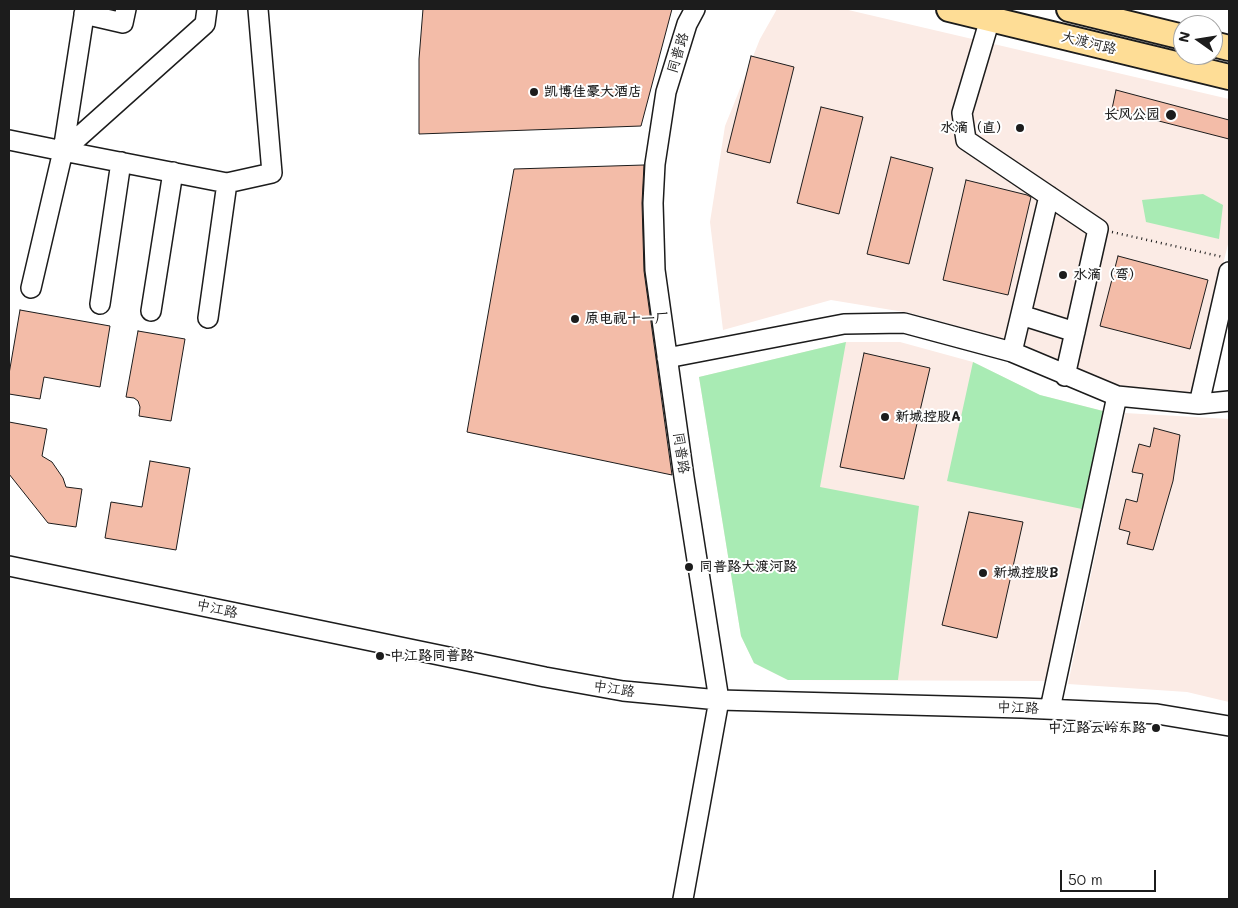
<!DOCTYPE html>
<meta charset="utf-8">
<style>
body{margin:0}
#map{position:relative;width:1238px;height:908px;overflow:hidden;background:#fff;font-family:Mali,sans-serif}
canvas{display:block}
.frame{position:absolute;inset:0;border:10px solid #1c1c1c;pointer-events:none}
.north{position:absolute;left:1173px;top:15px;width:50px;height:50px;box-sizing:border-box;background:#fff;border:1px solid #a4a4a4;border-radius:50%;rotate:283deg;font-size:14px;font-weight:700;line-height:20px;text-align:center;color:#1c1c1c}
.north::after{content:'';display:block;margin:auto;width:18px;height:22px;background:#1c1c1c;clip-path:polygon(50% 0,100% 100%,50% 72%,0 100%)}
.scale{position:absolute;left:1060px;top:870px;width:96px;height:22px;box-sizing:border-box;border:2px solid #1c1c1c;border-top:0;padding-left:6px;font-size:15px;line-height:18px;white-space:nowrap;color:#1c1c1c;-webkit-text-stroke:4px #fff;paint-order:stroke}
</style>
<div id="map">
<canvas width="1238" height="908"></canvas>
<div class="frame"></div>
<div class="north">N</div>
<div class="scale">50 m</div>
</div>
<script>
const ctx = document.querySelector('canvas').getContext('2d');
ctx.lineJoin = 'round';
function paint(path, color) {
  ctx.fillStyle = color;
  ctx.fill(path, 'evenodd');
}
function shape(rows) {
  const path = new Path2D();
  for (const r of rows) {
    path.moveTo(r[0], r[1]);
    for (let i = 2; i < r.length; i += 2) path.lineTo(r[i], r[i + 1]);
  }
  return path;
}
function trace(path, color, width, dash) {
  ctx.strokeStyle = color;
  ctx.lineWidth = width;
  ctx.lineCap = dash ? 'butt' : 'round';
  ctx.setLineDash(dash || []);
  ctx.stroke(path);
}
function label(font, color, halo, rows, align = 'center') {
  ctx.font = font + ' Mali,"LXGW WenKai TC",sans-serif';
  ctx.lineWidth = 4;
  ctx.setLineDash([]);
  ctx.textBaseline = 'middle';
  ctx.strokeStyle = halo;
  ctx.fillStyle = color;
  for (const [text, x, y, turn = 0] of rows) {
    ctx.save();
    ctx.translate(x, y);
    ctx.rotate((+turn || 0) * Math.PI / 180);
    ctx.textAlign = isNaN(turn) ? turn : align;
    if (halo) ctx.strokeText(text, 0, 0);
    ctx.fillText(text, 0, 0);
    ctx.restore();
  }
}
paint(shape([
 [777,9,844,9,1229,99,1229,240,1191,396,1110,384,1022,344,910,313,831,300,723,330,710,222,725,126,760,39],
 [846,342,900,342,973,362,1040,395,1103,411,1046,681,788,680,754,663,741,636,699,377],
 [1125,413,1229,419,1229,702,1187,692,1068,684]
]), '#fbebe5');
paint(shape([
 [1203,194,1223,205,1219,239,1146,222,1142,200],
 [846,342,820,487,919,506,898,680,788,680,754,663,741,636,699,377],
 [973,362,1040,395,1103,411,1082,509,947,481]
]), '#a9ebb4');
const building = shape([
 [423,9,672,9,641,126,419,134,419,59,423,9],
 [751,56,794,67,770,163,727,152,751,56],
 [1116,90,1229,120,1229,139,1112,109,1116,90],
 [821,107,863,117,839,214,797,203,821,107],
 [891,157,933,168,909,264,867,254,891,157],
 [644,165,642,203,644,271,672,475,467,432,514,169,644,165],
 [966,180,1027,195,1031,197,1008,295,943,280,966,180],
 [1118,256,1208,280,1190,349,1100,326,1118,256],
 [20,310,110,326,100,387,44,377,40,399,9,394,9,374,20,310],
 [138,331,185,339,171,421,139,416,140,407,138,401,134,398,126,397,138,331],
 [864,353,930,368,904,479,840,467,864,353],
 [9,422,47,429,42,456,52,462,63,478,66,487,82,489,76,527,48,523,9,474,9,422],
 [1154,428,1180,435,1173,481,1153,550,1127,544,1130,532,1119,529,1126,499,1137,502,1143,474,1132,472,1139,444,1150,447,1154,428],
 [150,461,190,468,176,550,105,538,111,502,142,507,150,461],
 [969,512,1023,522,997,638,942,625,969,512]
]);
paint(building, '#f3bca8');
trace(building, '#1c1c1c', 1);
const minor = shape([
 [84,14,123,23,126,9],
 [990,19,962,113,966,140,1098,229,1065,376],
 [9,140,63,151,205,24,207,9],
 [63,151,227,183,272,173,258,9],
 [31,288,63,151,85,9],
 [100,304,121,162],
 [151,311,173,172],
 [1021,315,1075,332],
 [208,318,227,183],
 [1012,352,1049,196],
 [667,358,844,324,904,323,1012,352,1117,396,1199,404,1229,401],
 [1199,404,1229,272],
 [9,566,545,677,623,691,719,700,1022,708,1157,714,1229,726],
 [1050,709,1117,396],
 [683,899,719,700,684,477,655,270,653,203,655,164,666,92,687,24,695,9]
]);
const major = shape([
 [949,9,1229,77],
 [1069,9,1183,37],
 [1213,44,1229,48]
]);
trace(minor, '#1c1c1c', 22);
trace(major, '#1c1c1c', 28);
trace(shape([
 [1112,232,1223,257]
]), '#1c1c1c', 2.5, [1, 4]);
trace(minor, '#fff', 19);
trace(major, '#fedd96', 24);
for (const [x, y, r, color] of [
 [534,92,5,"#1c1c1c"],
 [1171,115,6,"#1c1c1c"],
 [1020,128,5,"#1c1c1c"],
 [1063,275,5,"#1c1c1c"],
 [575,319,5,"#1c1c1c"],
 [885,417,5,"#1c1c1c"],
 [689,567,5,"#1c1c1c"],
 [983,573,5,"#1c1c1c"],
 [380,656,5,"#1c1c1c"],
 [1156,728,5,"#1c1c1c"]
]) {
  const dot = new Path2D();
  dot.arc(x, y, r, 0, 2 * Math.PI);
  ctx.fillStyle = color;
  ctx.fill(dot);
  trace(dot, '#fff', 2);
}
label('14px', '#1c1c1c', '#fff', [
 ["大渡河路",1089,43,14],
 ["同普路",678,53,-73],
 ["同普路",681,453,82],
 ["中江路",217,609,12],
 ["中江路",614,689,9],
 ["中江路",1018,708,2]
]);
label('bold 14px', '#1c1c1c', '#fff', [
 ["凯博佳豪大酒店",544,92],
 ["长风公园",1160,115,"right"],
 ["水滴（直）",1010,128,"right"],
 ["水滴（弯）",1073,275],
 ["原电视十一厂",585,319],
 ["新城控股A",895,417],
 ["同普路大渡河路",699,567],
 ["新城控股B",993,573],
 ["中江路同普路",390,656],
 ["中江路云岭东路",1146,728,"right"]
], 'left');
</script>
